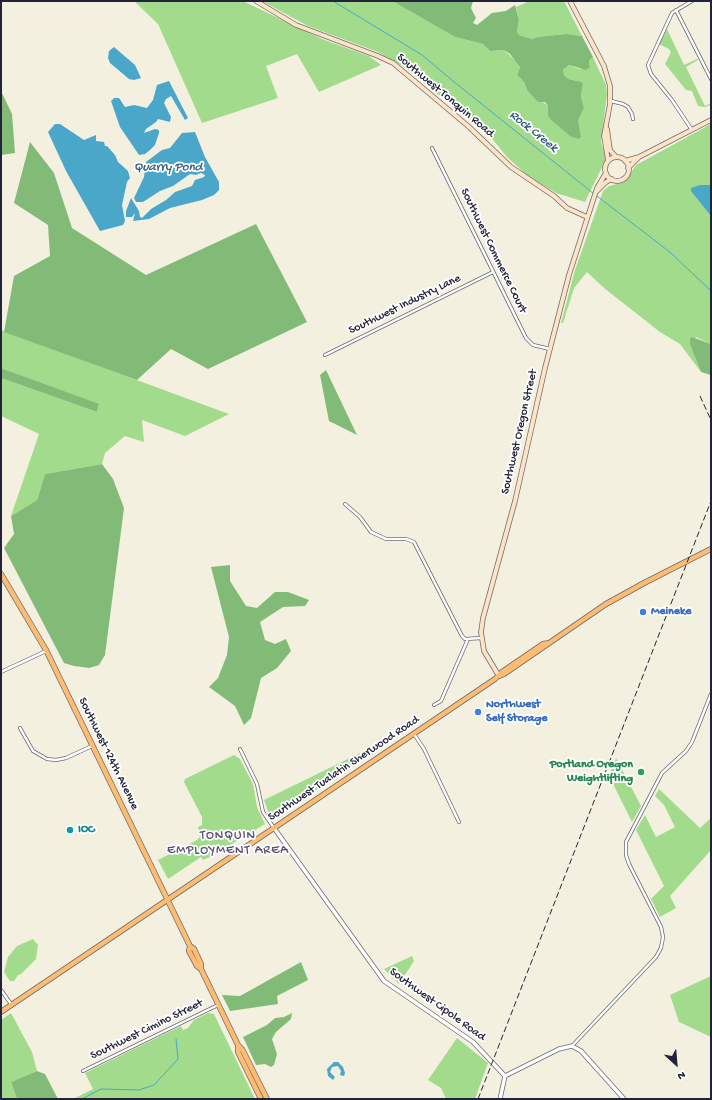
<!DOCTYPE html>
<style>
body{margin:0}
#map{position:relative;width:712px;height:1100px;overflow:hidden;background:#f3f0df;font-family:"Gochi Hand",sans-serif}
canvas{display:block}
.frame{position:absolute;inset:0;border:2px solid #22223b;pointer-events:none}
.north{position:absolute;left:656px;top:1044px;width:40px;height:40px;-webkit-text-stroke:3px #fff;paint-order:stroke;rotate:154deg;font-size:11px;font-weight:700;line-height:16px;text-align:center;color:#22223b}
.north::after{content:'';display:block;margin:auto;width:14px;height:18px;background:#22223b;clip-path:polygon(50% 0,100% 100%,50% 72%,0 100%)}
</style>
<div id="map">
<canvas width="712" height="1100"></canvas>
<div class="frame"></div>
<div class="north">N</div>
</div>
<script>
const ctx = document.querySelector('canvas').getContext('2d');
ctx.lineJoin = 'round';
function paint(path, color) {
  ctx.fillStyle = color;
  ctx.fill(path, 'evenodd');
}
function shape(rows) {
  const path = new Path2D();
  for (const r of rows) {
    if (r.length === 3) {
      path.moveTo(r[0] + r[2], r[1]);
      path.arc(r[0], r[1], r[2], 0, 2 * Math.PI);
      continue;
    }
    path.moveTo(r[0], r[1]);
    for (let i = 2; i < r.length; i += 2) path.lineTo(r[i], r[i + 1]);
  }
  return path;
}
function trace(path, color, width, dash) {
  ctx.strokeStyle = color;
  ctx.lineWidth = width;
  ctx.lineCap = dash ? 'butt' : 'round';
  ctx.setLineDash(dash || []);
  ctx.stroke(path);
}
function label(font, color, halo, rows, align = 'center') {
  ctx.font = font + ' "Gochi Hand",sans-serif';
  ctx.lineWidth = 3.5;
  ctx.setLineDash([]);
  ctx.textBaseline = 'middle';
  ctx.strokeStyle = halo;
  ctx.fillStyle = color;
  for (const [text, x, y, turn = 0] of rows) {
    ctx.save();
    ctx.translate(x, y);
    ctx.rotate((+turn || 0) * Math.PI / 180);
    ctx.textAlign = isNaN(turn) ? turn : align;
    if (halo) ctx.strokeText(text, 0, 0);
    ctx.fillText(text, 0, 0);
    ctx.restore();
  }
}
paint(shape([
 [134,1,245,2,322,39,369,56,381,65,319,92,297,54,266,66,278,98,202,123,158,24],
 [262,1,392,1,455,37,483,44,490,51,504,50,518,63,520,67,517,75,524,82,527,90,548,106,548,115,578,128,578,121,584,108,581,96,583,84,582,82,568,79,564,75,563,70,569,65,579,69,590,67,589,61,593,57,606,85,607,94,601,142,606,159,585,202,556,193,529,177,507,157,490,136,404,67,378,52,308,26],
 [530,1,564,1,582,36,566,34,537,37,532,39,519,35,517,32,519,20,516,7],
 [667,29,684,65,697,59,698,60,686,67,705,106,711,103,711,105,705,107,698,106,692,91,686,90,665,64,671,52,669,49,659,44],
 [711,124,711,344,696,337,690,345,701,372,680,344,660,332,604,288,587,272,574,288,563,323,561,323,575,270,603,191,609,186,625,182,636,165],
 [1,330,229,414,185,436,142,420,144,442,125,436,105,453,102,464,45,474,37,500,11,516,39,434,1,416,1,378,97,412,99,405,1,368],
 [360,753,363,757,360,760,279,815,271,815,268,811,264,800],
 [234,755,240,759,253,784,257,807,265,824,210,857,203,860,201,857,168,879,158,860,197,840,200,837,198,827,202,825,202,817,184,782,185,779],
 [616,758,641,806,632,822,609,776],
 [659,789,700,828,711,818,711,850,670,896,676,908,660,917,651,899,664,886,636,830,645,815,656,837,675,827,664,805,655,796],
 [33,939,38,945,36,959,21,974,18,975,14,981,10,981,4,972,8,957,17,946],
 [412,956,414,961,399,984,384,969],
 [711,976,711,1037,679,1022,670,995],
 [11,1013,32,1052,37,1071,11,1082,17,1099,1,1099,1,1020],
 [208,1013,214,1014,255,1099,73,1099,93,1089,85,1073,181,1026,183,1030,188,1028,194,1020],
 [457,1038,488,1063,475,1099,446,1099,441,1088,428,1080]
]), '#a3db8d');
paint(shape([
 [392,1,473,1,471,8,476,18,473,23,477,25,492,13,506,11,515,5,519,20,517,32,519,35,532,39,537,37,566,34,582,36,593,57,589,61,590,67,586,70,569,65,563,70,564,75,568,79,582,82,583,84,581,96,584,108,578,121,581,137,578,139,570,136,550,119,548,115,548,106,545,102,538,102,527,90,524,82,517,75,520,67,510,54,504,50,490,51,483,44,455,37],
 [1,91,12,114,15,153,1,155],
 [30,142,54,173,72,228,146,275,256,224,307,322,208,369,171,349,137,380,4,332,14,276,50,256,48,225,14,203],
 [692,337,711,344,711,375,701,372,690,345,690,339],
 [1,368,99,404,97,412,1,378],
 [326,370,357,435,329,421,320,375],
 [102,464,113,479,124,508,105,655,99,665,89,668,74,666,64,663,4,548,14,534,11,516,37,500,45,474],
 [230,565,230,581,246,606,257,608,275,592,288,592,309,600,305,606,283,607,260,622,265,640,275,644,286,639,291,651,277,668,261,678,251,718,244,725,235,706,209,687,218,678,227,655,229,637,211,567],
 [301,962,308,980,277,996,278,1004,230,1011,222,995,240,996],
 [292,1013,291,1019,276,1032,272,1039,277,1054,274,1065,271,1067,265,1064,256,1065,243,1037,267,1025,275,1018,284,1017],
 [37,1071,45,1074,58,1099,17,1099,11,1082]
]), '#82bb78');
paint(shape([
 [114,47,135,65,141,78,134,80,129,79,110,63,108,58,109,51],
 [169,81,188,118,185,120,171,96,166,99,164,103,171,117,170,122,158,119,156,122,146,129,144,133,155,129,159,130,159,133,155,145,150,150,145,154,139,155,120,127,111,101,114,98,119,98,125,107,134,105,147,108,153,100,157,85],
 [55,124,60,124,84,140,96,135,96,141,104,142,105,146,107,146,115,155,118,162,128,171,130,178,127,182,122,205,125,221,123,225,100,231,66,171,48,132],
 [195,132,205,157,219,182,219,190,214,195,202,200,170,208,149,219,133,221,135,213,132,217,126,217,126,211,131,198,139,211,140,217,142,218,151,209,166,200,175,192,192,186,195,180,204,177,205,175,201,173,196,175,190,174,173,186,160,191,143,202,136,202,134,198,144,177,146,162,162,150,170,148,182,133],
 [700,185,711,185,711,216,691,191,691,188],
 [334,1062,338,1062,343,1067,345,1073,344,1076,340,1075,341,1071,338,1066,332,1067,330,1072,335,1077,333,1080,328,1076,327,1069]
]), '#4aa7c9');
trace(shape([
 [333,1,422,55,453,81,594,194],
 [597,196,671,253,711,291],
 [82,1099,101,1089,139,1090,154,1085,178,1059,176,1039]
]), '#4aa7c9', 1);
const minor = shape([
 [676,10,711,79],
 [611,101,623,104,628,107,632,114,633,119],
 [692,130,672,100,651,74,648,65,672,13,692,1],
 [432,148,526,338,533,345,550,349],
 [325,355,493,272],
 [345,504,360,517,371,532,386,539,406,539,414,542,462,636,465,639,482,638],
 [1,672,46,651],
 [434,705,441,701,468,639],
 [20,728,33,751,47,759,56,760,66,758,92,746],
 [414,734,424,749,459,822],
 [240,749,257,784,263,812,274,828],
 [1,990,11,1004],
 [572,1046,656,957,661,948,663,937,661,927,629,864,626,855,626,842,662,773,686,751,692,742,711,694],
 [83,1071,218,1005]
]);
const tertiary = shape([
 [274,828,384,981,473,1042,505,1076],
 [505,1076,559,1049,572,1046,581,1051,624,1099],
 [500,1099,505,1076]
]);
const secondary = shape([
 [256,1,296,25,378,56,393,63,468,126,511,167,554,196,567,208,587,217],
 [570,1,604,66,610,86,610,104,604,136,608,160],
 [607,129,610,150,616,157],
 [617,169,12],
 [625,161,639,157],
 [628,168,639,157,711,120],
 [597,191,606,182,612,179],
 [499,676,484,651,481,632,483,618,515,501,545,368,569,275,597,188,606,173]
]);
const primary = shape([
 [1,574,46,650,190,946,189,951,197,966,201,969,238,1045,238,1052,261,1099],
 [190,946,194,949,201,964,201,969],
 [238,1045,242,1049,267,1099]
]);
const trunk = shape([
 [499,676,504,674,606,604,646,582,711,549],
 [1,1012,495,679,502,672,543,644,549,643]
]);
trace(minor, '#6b6a74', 4);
trace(tertiary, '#6b6a74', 5);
trace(secondary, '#6b6a74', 5.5);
trace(primary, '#6b6a74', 6);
trace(trunk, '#6b6a74', 6);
trace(minor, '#fff', 2.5);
trace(tertiary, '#fff', 3.5);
trace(secondary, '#fee4c5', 4);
trace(primary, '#fdbc6f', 4.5);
trace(trunk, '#fdbc6f', 4.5);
trace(shape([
 [700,396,711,420],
 [478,1099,711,501]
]), '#22223b', 1, [6, 3]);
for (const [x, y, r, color] of [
 [643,612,4,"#3f7fe0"],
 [478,712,4,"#3f7fe0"],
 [641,772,4,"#2e9e5b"],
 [70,830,4,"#0f9aa8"]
]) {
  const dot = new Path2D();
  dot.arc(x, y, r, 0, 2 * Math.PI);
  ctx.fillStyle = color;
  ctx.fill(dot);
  trace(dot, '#fff', 1.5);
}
label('12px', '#22223b', '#fff', [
 ["Southwest Tonquin Road",445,96,40],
 ["Southwest Commerce Court",493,251,64],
 ["Southwest Industry Lane",405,305,-26],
 ["Southwest Oregon Street",520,432,-77],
 ["Southwest 124th Avenue",108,754,64],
 ["Southwest Tualatin Sherwood Road",344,769,-34],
 ["Southwest Cipole Road",437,1005,36],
 ["Southwest Cimino Street",147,1030,-26]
]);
label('bold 12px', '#366cbe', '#fff', [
 ["Meineke",651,612],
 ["Northwest",486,705],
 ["Self Storage",486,719]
], 'left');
label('bold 12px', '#27864d', '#fff', [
 ["Portland Oregon",633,765],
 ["Weightlifting",633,779]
], 'right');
label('bold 12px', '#0d838f', '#fff', [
 ["IOC",78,830]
], 'left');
label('italic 13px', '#345e7b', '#fff', [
 ["Rock Creek",533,132,39],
 ["Quarry Pond",168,168]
]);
ctx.letterSpacing = '1px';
label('13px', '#5b4f77', '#fff', [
 ["TONQUIN",228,836],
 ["EMPLOYMENT AREA",228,851]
]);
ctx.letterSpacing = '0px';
</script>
